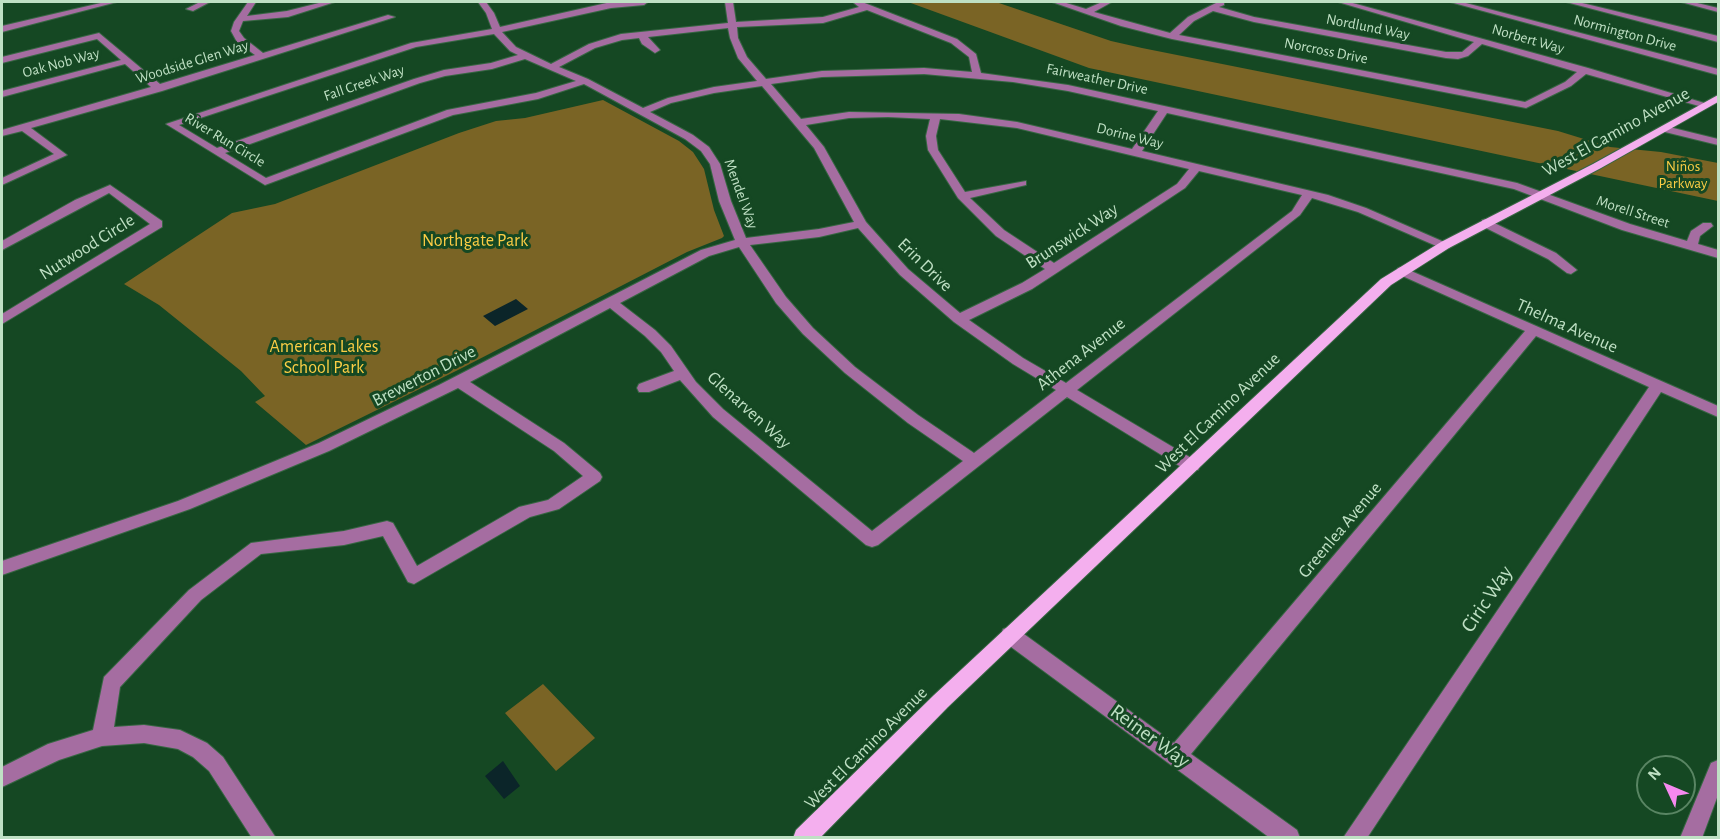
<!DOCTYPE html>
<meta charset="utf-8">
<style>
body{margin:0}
#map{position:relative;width:1720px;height:839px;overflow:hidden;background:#154823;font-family:"Alegreya Sans",sans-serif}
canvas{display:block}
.frame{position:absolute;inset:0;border:3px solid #bfe0c4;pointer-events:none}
.north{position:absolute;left:1636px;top:755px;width:60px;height:60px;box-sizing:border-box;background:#154823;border:2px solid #598563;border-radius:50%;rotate:314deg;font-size:16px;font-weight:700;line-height:24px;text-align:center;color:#bfe0c4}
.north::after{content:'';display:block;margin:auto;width:21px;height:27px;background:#f589ef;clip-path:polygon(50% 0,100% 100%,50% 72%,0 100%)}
</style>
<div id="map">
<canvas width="1720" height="839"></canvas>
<div class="frame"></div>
<div class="north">N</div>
</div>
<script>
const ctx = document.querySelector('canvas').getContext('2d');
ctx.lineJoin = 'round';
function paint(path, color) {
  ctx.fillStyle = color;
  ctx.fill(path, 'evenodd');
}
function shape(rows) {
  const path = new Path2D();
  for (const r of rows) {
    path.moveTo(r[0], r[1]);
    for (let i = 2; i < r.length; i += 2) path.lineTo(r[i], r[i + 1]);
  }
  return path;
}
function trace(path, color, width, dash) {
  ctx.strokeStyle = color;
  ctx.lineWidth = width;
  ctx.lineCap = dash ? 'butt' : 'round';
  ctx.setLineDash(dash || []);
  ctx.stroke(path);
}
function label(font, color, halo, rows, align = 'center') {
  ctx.font = font + ' "Alegreya Sans",sans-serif';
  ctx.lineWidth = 6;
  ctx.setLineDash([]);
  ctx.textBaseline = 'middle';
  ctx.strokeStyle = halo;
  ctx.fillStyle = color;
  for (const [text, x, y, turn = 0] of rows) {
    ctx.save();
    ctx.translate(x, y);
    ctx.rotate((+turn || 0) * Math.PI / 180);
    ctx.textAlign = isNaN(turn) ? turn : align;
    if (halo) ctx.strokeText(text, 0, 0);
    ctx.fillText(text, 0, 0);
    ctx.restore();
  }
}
paint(shape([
 [908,2,996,2,1111,41,1142,48,1558,131,1610,147,1661,152,1718,163,1718,201,1089,68],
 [603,100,679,141,693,152,704,169,714,210,724,236,722,238,687,252,460,369,306,445,255,402,265,396,241,371,159,305,124,284,232,213,275,204,459,133,496,121,525,118],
 [543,684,595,738,556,771,505,713]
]), '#7a6425');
paint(shape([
 [516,299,528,309,495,326,483,316],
 [503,761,520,786,504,799,485,776]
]), '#0b2529');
const minor = shape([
 [105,2,117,2,2,32,2,26,105,2],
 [200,2,210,2,193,11,186,9,200,2],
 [248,2,256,2,247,16,287,11,323,2,335,2,288,17,243,21,239,31,244,38,263,53,388,15,395,17,162,91,31,128,67,155,2,185,2,178,54,154,22,131,2,136,2,130,151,87,125,64,2,97,2,91,121,60,97,39,2,63,2,57,99,33,160,84,255,55,237,42,231,31,234,22,248,2],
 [478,2,486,2,494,13,500,27,611,2,648,2,644,5,611,8,502,32,516,47,551,64,589,44,621,34,728,23,725,2,733,2,736,22,823,17,859,7,854,3,862,2,957,39,976,54,981,73,1068,85,1517,183,1630,224,1687,241,1691,231,1703,223,1711,223,1713,226,1700,236,1698,244,1718,250,1718,258,1622,230,1514,189,1167,113,1142,151,1328,195,1366,208,1451,245,1449,248,1441,248,1358,212,1312,198,1300,215,1077,390,1198,462,1200,466,1198,470,1186,470,1067,397,878,545,872,547,866,545,713,417,680,380,649,392,639,392,637,388,639,384,674,371,661,352,645,336,610,308,470,382,564,443,600,473,602,477,600,481,559,509,530,517,414,584,408,582,383,536,344,545,261,554,201,600,120,687,114,727,144,725,180,730,207,743,223,757,276,838,252,838,209,771,193,757,178,749,144,743,102,746,59,760,2,787,2,767,48,744,93,730,104,677,189,590,251,543,344,531,387,521,393,523,417,566,519,507,548,500,583,476,554,451,458,388,329,451,190,509,2,575,2,561,178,501,319,443,439,385,701,250,735,240,719,201,710,164,701,151,685,139,584,84,538,99,453,115,265,185,166,124,411,43,492,29,486,13,478,2],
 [867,10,951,43,969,57,972,72,924,68,822,71,766,79,747,57,738,38,737,27,823,23,867,10],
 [728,28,730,38,738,58,757,81,714,87,668,98,643,108,588,79,559,67,595,48,622,40,639,38,642,44,655,53,660,50,648,37,728,28],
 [494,34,510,51,518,55,491,63,444,70,414,79,217,148,179,125,416,47,494,34],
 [525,59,576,81,536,93,447,110,266,178,225,153,420,83,445,76,492,69,525,59],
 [924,74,1013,82,1068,91,1158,111,1132,149,1017,122,959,114,849,112,801,119,771,84,822,77,924,74],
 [762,86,814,148,854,222,819,229,746,238,731,201,720,164,709,147,693,135,650,112,671,103,714,93,762,86],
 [888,117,930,119,926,136,928,150,958,198,996,236,1045,269,1022,283,960,313,908,269,866,222,824,147,806,125,849,118,888,117],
 [940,119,1017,128,1189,169,1177,184,1054,263,1004,230,970,198,1026,185,1026,181,965,192,938,150,936,136,940,119],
 [1199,171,1302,195,1292,211,1066,383,1023,358,969,320,1032,289,1058,272,1185,188,1199,171],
 [858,228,900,275,954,322,1013,364,1056,390,974,453,918,415,855,367,813,328,786,297,750,245,819,237,858,228],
 [739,247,776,303,803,334,845,373,908,423,963,461,872,531,723,409,696,382,671,346,655,330,620,303,709,256,739,247],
 [1052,2,1063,2,1086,9,1102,2,1112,2,1094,12,1170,33,1188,17,1218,2,1224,2,1224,5,1219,7,1254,17,1446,52,1462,52,1474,42,1338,2,1349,2,1588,68,1711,105,1706,108,1586,74,1571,86,1526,108,1172,39,1121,26,1052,2],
 [1213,11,1254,22,1446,58,1458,59,1468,56,1482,44,1577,72,1565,82,1525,102,1179,35,1194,21,1213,11],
 [1450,2,1462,2,1718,69,1718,75,1450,2],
 [1566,2,1578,2,1718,36,1718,42,1566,2],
 [1681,2,1693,2,1718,8,1718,12,1681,2],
 [1665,126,1718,139,1718,145,1661,131,1661,127,1665,126],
 [110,185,162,221,162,227,2,324,2,314,150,224,109,193,2,250,2,241,75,200,110,185],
 [1486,219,1556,253,1577,270,1571,274,1567,273,1548,259,1482,226,1482,220,1486,219],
 [1402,267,1718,406,1718,417,1661,392,1367,838,1343,838,1649,387,1536,336,1191,754,1297,830,1300,838,1270,838,1003,641,1001,635,1003,629,1010,627,1017,629,1174,743,1525,331,1398,274,1396,271,1398,268,1402,267],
 [1718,760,1718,795,1702,838,1680,838,1711,763,1718,760]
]);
const major = shape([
 [1718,95,1718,102,1601,168,1449,248,1391,285,948,707,820,838,793,838,796,830,934,695,1381,279,1441,242,1593,164,1718,95]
]);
trace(minor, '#376643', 2);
trace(major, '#376643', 2);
paint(minor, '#a56da1');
paint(major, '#f4afee');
label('15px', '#bfe0c4', '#154823', [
 ["Nordlund Way",1368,27,11],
 ["Normington Drive",1625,33,15],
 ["Norbert Way",1528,39,16],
 ["Norcross Drive",1326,51,11],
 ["Woodside Glen Way",192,62,-17],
 ["Oak Nob Way",61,63,-15],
 ["Fairweather Drive",1097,79,12],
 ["Fall Creek Way",364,83,-19],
 ["Dorine Way",1130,136,14],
 ["River Run Circle",225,140,31],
 ["Mendel Way",741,194,70],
 ["Morell Street",1633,212,18]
]);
label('15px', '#fccd45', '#154823', [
 ["Niños",1683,166],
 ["Parkway",1683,183]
]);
label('18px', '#bfe0c4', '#154823', [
 ["West El Camino Avenue",1616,132,-29],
 ["Brunswick Way",1072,236,-33],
 ["Nutwood Circle",87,247,-32],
 ["Erin Drive",925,265,44],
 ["Thelma Avenue",1567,326,24],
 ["Athena Avenue",1081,354,-38],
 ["Brewerton Drive",424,376,-27],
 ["Glenarven Way",749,410,42],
 ["West El Camino Avenue",1218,413,-44],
 ["Greenlea Avenue",1340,530,-50],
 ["West El Camino Avenue",866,748,-45]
]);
label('18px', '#fccd45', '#154823', [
 ["Northgate Park",475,241],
 ["American Lakes",324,347],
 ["School Park",324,368]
]);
label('21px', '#bfe0c4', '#154823', [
 ["Ciric Way",1487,599,-56],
 ["Reiner Way",1150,736,36]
]);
</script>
